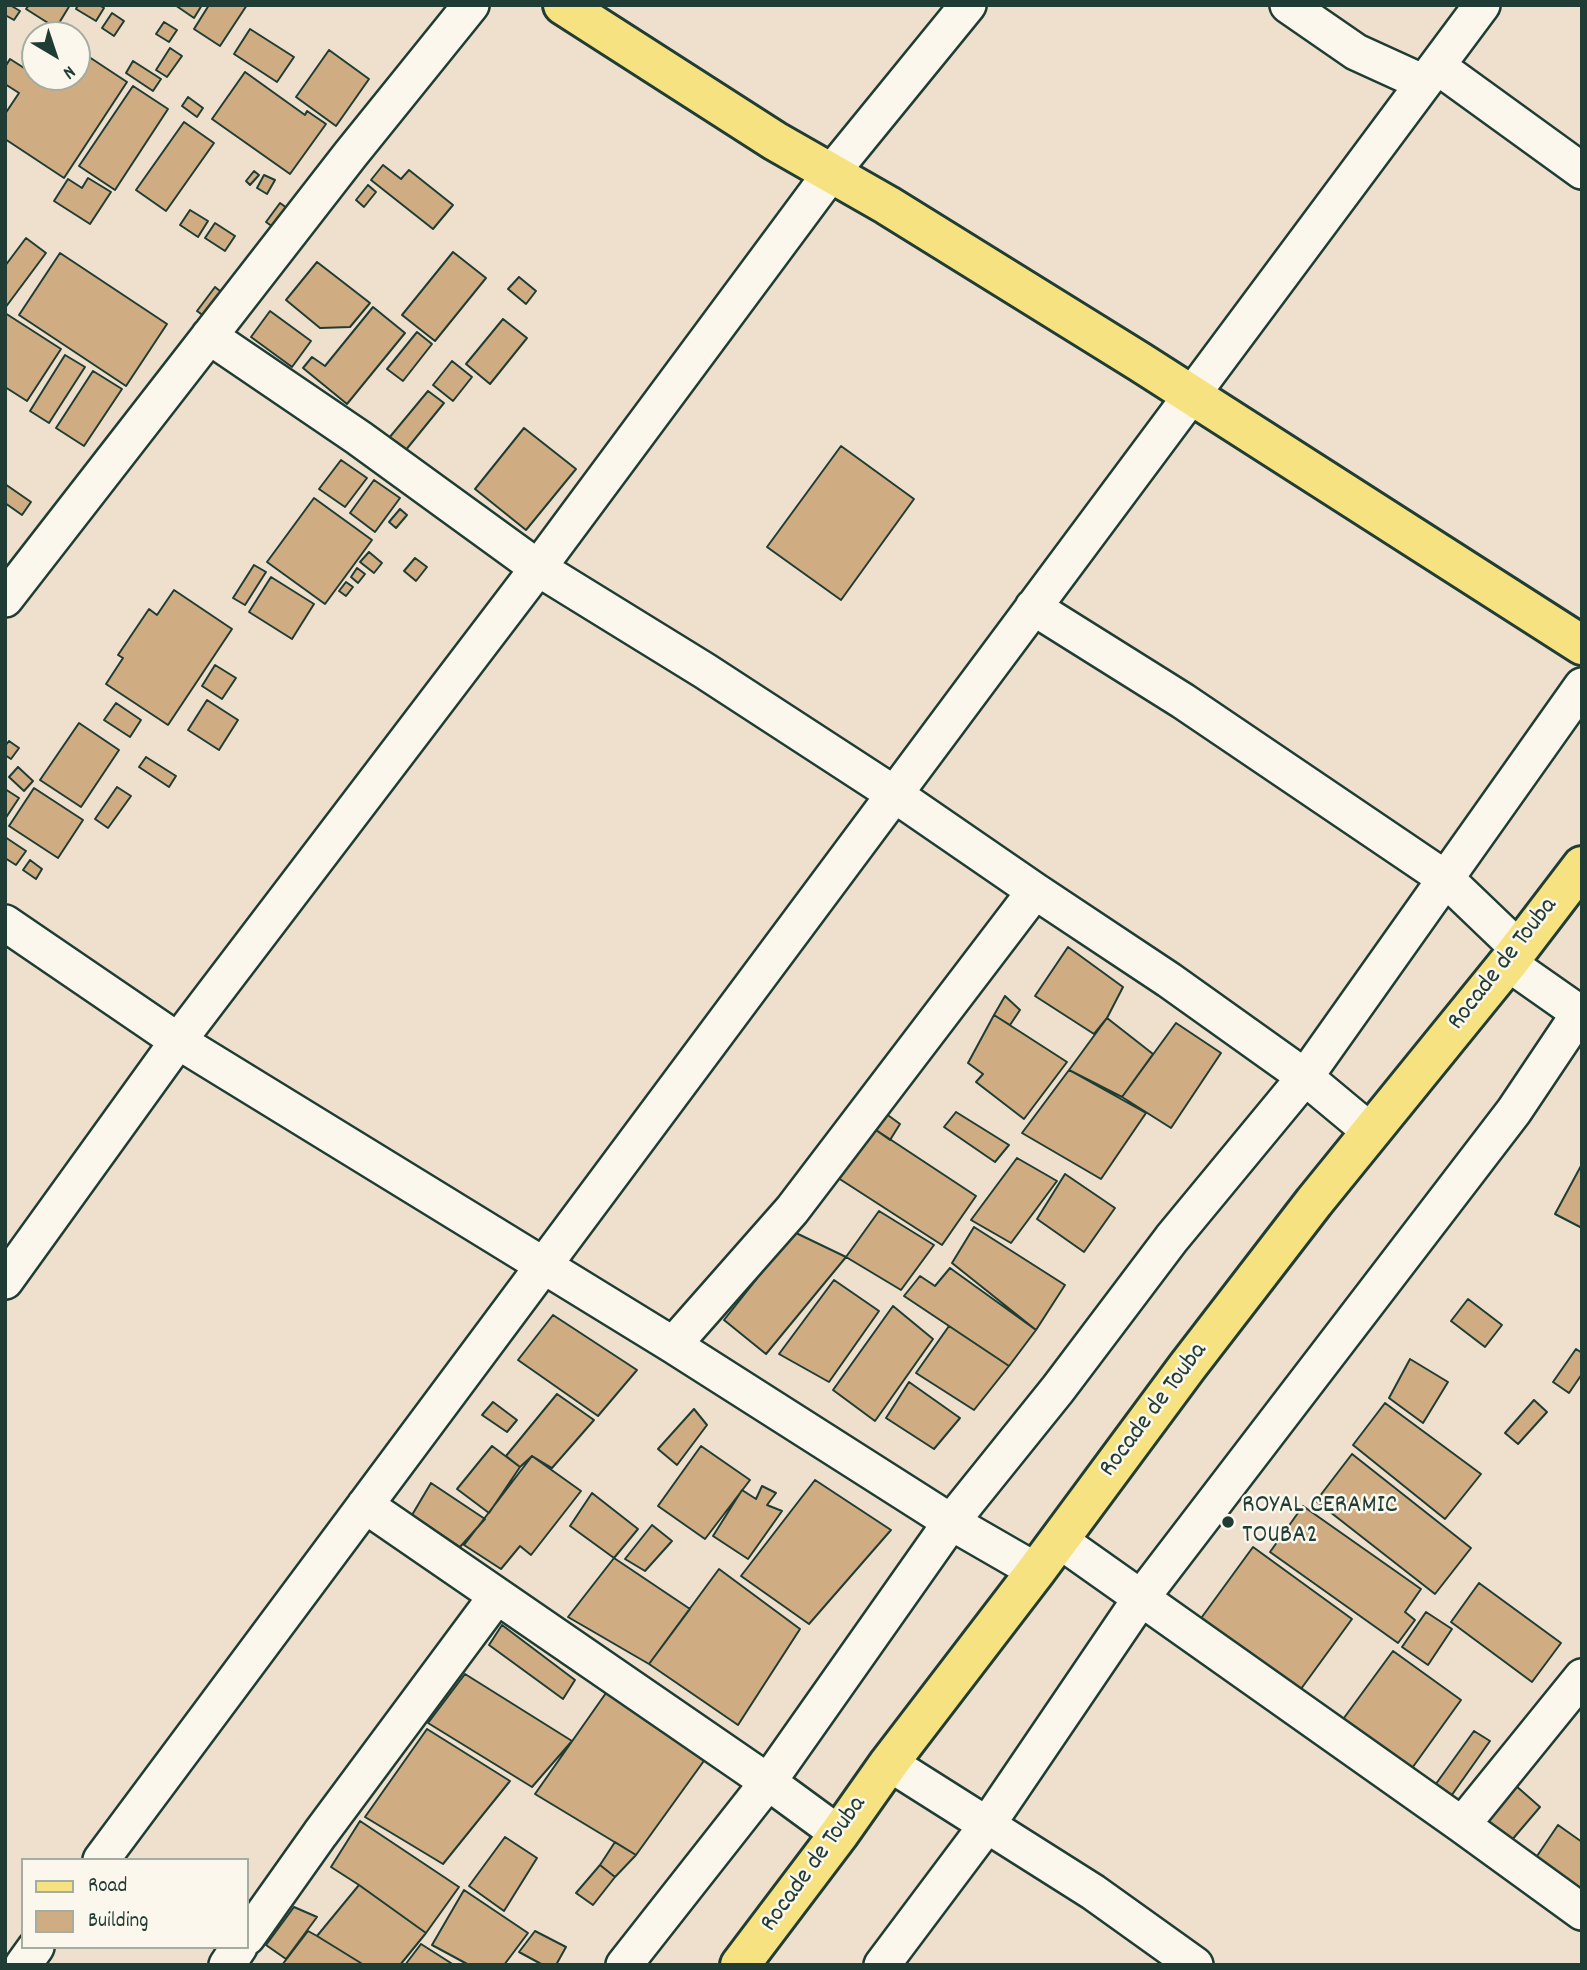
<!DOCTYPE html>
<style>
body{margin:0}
#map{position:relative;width:1587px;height:1970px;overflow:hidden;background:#eee0cc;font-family:Dekko,sans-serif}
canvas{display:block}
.frame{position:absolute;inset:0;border:7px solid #1f3d34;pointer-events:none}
.legend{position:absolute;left:21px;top:1858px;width:228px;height:91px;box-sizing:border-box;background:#fbf7ec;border:2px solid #a3ada2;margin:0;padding:9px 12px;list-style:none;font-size:21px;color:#1f3d34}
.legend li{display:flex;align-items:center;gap:14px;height:35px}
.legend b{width:35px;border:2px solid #a3ada2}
.north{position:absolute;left:21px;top:21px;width:70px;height:70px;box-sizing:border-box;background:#fbf7ec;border:2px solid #a3ada2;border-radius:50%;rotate:141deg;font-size:19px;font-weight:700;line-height:28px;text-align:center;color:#1f3d34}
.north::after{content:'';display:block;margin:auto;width:24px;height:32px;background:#1f3d34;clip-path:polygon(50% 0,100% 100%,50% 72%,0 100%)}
</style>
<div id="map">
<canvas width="1587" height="1970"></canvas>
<div class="frame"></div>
<ul class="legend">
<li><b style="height:9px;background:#f7e281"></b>Road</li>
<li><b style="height:19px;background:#d0ac82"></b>Building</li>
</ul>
<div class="north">N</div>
</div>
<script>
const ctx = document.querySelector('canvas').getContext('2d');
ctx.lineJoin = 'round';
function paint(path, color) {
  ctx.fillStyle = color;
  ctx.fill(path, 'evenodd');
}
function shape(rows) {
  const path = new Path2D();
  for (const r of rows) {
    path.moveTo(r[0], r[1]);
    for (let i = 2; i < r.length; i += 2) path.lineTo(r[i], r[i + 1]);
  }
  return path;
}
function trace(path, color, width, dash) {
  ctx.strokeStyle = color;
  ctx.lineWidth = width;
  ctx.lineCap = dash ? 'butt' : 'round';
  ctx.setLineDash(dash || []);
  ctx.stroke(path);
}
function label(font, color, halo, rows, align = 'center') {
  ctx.font = font + ' Dekko,sans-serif';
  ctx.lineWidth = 5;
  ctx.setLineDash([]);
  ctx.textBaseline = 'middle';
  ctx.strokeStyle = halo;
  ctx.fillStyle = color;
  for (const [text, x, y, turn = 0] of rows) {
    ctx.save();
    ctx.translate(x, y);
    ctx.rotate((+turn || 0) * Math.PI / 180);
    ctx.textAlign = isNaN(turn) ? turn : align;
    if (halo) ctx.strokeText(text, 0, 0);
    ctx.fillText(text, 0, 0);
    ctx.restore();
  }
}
const building = shape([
 [5,5,10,5,20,11,14,20,5,15,5,5],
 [29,5,70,5,56,28,26,9,29,5],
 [78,5,99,5,104,8,96,21,76,9,78,5],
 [175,5,202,5,194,18,175,5],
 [209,5,247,5,220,46,194,29,209,5],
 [112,13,124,21,114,36,102,28,112,13],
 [164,22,177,30,169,42,156,34,164,22],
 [250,29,294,57,277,82,234,54,250,29],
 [170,48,182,56,167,77,156,70,170,48],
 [77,49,127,82,64,178,5,139,5,114,19,93,5,84,5,67,10,59,32,73,35,68,35,77,77,77,77,49],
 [329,50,369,79,336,126,296,97,329,50],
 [133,61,161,79,153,91,126,73,133,61],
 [245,72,305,115,307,111,326,124,290,174,212,119,245,72],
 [133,86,168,109,115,190,79,166,133,86],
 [188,97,203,108,197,117,182,106,188,97],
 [184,122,214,143,166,211,136,190,184,122],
 [383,165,401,179,409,170,453,205,433,229,371,180,383,165],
 [254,171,259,175,250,185,246,181,254,171],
 [264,175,275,180,267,194,257,188,264,175],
 [88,178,111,192,90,224,54,201,68,179,82,188,88,178],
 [368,185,376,192,364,207,356,200,368,185],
 [280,203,287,208,273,227,266,222,280,203],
 [190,210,208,221,198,237,180,225,190,210],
 [215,223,235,236,225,251,205,238,215,223],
 [26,238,46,253,5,308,5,266,26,238],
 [453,252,486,278,435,341,402,315,453,252],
 [60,253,167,324,126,386,19,315,60,253],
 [317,262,370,303,350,327,320,328,286,300,317,262],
 [519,277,536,291,526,304,508,289,519,277],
 [215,287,225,295,208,319,197,311,215,287],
 [373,307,405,333,347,404,303,368,312,357,325,366,373,307],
 [270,311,311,341,292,367,251,337,270,311],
 [5,313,61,349,27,401,5,387,5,313],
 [503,319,527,338,490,384,466,364,503,319],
 [417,332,432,344,403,381,387,369,417,332],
 [65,355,85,367,49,423,30,411,65,355],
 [452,361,472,377,453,401,433,385,452,361],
 [93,371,122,389,84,446,56,428,93,371],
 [428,391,444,403,405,451,389,438,428,391],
 [524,428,576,469,526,530,475,489,524,428],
 [841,446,914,499,841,600,767,547,841,446],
 [341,460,367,478,345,507,319,489,341,460],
 [374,480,400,498,375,532,350,513,374,480],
 [5,484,31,502,22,515,5,503,5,484],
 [314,498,372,540,325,604,267,562,314,498],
 [400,509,407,515,396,528,389,522,400,509],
 [369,552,382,563,374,573,360,562,369,552],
 [415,558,427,567,416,581,404,571,415,558],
 [254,565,266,572,245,605,233,598,254,565],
 [357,568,365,574,358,583,351,577,357,568],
 [271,577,314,604,292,639,249,612,271,577],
 [346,582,353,587,346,596,339,591,346,582],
 [174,590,232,629,168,725,106,684,123,658,118,655,149,609,157,615,174,590],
 [215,665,236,678,222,699,202,686,215,665],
 [207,700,238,720,219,750,188,730,207,700],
 [116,703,141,720,130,737,104,720,116,703],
 [79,723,119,750,81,807,40,780,79,723],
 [9,741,19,748,11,759,5,755,5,746,9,741],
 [146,757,176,776,169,787,139,767,146,757],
 [18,767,33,781,24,791,9,777,18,767],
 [117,787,131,796,108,828,95,819,117,787],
 [34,788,83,820,58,858,9,826,34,788],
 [5,789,19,798,5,819,5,789],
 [5,837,26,851,16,865,5,858,5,837],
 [30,860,42,869,36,879,23,870,30,860],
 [1068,947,1123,987,1107,1018,1094,1034,1035,996,1068,947],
 [1005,996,1020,1010,1010,1025,994,1015,1005,996],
 [994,1015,1067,1062,1024,1119,976,1082,983,1074,968,1063,994,1015],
 [1107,1018,1153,1054,1122,1097,1069,1070,1107,1018],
 [1176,1023,1221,1053,1171,1128,1122,1097,1176,1023],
 [1069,1070,1146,1113,1101,1179,1022,1133,1069,1070],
 [956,1112,1009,1145,995,1162,944,1127,956,1112],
 [885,1113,900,1124,890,1140,873,1128,885,1113],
 [873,1128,976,1196,942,1245,835,1176,873,1128],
 [1017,1158,1057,1181,1011,1243,971,1220,1017,1158],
 [1582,1164,1582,1228,1555,1214,1582,1164],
 [1065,1174,1115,1208,1084,1252,1037,1219,1065,1174],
 [879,1211,934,1245,901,1290,846,1257,879,1211],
 [974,1227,1065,1285,1036,1330,952,1263,974,1227],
 [794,1232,846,1257,766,1354,724,1320,794,1232],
 [950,1268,1036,1330,1009,1366,904,1296,920,1276,935,1286,950,1268],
 [834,1280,879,1311,829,1382,779,1354,834,1280],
 [1468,1299,1502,1325,1485,1347,1451,1321,1468,1299],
 [893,1306,933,1339,875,1421,833,1390,893,1306],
 [553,1315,637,1370,598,1416,518,1360,553,1315],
 [949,1326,1009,1366,974,1410,916,1373,949,1326],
 [1576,1349,1582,1353,1582,1374,1569,1393,1553,1382,1576,1349],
 [1410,1359,1448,1382,1423,1423,1389,1398,1410,1359],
 [909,1382,960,1418,934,1449,886,1418,909,1382],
 [557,1394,594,1420,552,1468,532,1456,520,1467,506,1456,557,1394],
 [1534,1400,1547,1412,1518,1444,1505,1433,1534,1400],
 [493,1402,517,1420,507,1432,482,1415,493,1402],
 [1385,1403,1481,1474,1445,1519,1353,1445,1385,1403],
 [694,1409,707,1425,677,1465,658,1449,694,1409],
 [492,1446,520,1467,489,1513,457,1489,492,1446],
 [701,1446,750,1480,705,1539,658,1506,701,1446],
 [1352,1454,1471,1548,1435,1594,1316,1501,1352,1454],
 [532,1456,581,1491,531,1555,520,1546,501,1569,464,1545,532,1456],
 [815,1480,891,1530,809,1624,741,1576,815,1480],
 [431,1483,485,1519,460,1547,412,1515,431,1483],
 [762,1486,776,1493,767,1505,782,1511,748,1559,713,1536,742,1490,756,1499,762,1486],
 [592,1493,638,1529,614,1558,570,1526,592,1493],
 [1303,1506,1421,1589,1405,1612,1415,1620,1398,1643,1270,1552,1303,1506],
 [652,1525,672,1541,645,1571,625,1559,652,1525],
 [1253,1547,1352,1619,1298,1693,1199,1621,1253,1547],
 [614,1558,690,1609,649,1664,568,1617,614,1558],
 [719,1569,800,1629,738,1725,649,1664,719,1569],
 [1479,1583,1561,1643,1532,1682,1451,1622,1479,1583],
 [1426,1612,1452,1629,1428,1665,1402,1647,1426,1612],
 [502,1625,575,1680,563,1699,489,1645,502,1625],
 [1393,1651,1461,1700,1410,1771,1341,1722,1393,1651],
 [465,1674,572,1741,532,1787,428,1723,465,1674],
 [606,1693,706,1758,636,1855,535,1794,606,1693],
 [427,1729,510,1781,443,1864,365,1817,427,1729],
 [1474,1731,1490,1741,1449,1799,1433,1788,1474,1731],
 [1515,1785,1540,1807,1511,1841,1486,1819,1515,1785],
 [360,1821,459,1887,426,1933,359,1885,331,1867,360,1821],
 [1558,1825,1582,1842,1582,1889,1576,1897,1531,1865,1558,1825],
 [505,1837,537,1858,504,1911,469,1886,505,1837],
 [615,1842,636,1855,615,1877,600,1865,615,1842],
 [600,1865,615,1877,593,1905,576,1893,600,1865],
 [359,1885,426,1933,400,1965,364,1965,317,1936,359,1885],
 [464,1890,528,1933,504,1965,469,1965,432,1945,464,1890],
 [294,1907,317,1917,286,1959,266,1945,294,1907],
 [308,1931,317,1936,364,1965,282,1965,308,1931],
 [535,1931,566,1947,556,1965,543,1965,519,1952,535,1931],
 [421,1944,454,1965,405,1965,421,1944]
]);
paint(building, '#d0ac82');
trace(building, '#1f3d34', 2);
const minor = shape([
 [1288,5,1356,52,1424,83],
 [1437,66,1582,171],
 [209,336,359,438,538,568,705,671,894,794,1035,891,1169,980,1305,1077,1371,1132],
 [5,599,350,155,471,5],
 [1033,607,1183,701,1446,879,1518,948],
 [5,923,178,1041,673,1345,951,1522,1036,1571],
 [1508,963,1582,1015],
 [5,1281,178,1041,538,568,831,173,968,5],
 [673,1345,792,1210,1035,891],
 [365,1505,768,1782,839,1834],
 [1059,1540,1462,1825,1582,1912],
 [889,1763,1093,1892,1195,1965],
 [1462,1825,1582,1677],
 [101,1860,1482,5],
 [247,1937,320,1834,496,1597],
 [23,1965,36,1947],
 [227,1965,239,1947],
 [624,1965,768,1782,951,1522,1058,1389,1172,1238,1305,1077,1582,686],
 [882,1965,987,1825,1141,1598,1514,1111,1579,1014]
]);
const major = shape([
 [563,5,775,141,887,205,1140,362,1582,645],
 [740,1965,839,1834,889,1763,1036,1571,1187,1367,1314,1202,1508,963,1582,866]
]);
trace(minor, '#1f3d34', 40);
trace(major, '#1f3d34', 44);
trace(minor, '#fbf7ec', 35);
trace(major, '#f7e281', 38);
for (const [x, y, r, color] of [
 [1228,1522,7,"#1f3d34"]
]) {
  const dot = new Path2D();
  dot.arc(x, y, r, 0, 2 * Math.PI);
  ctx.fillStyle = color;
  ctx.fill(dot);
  trace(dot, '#fbf7ec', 2.5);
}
label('26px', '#1f3d34', '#fbf7ec', [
 ["Rocade de Touba",1504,965,-52],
 ["Rocade de Touba",1155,1411,-53],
 ["Rocade de Touba",815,1865,-54]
]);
label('26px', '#1f3d34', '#fbf7ec', [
 ["ROYAL CERAMIC",1242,1507],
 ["TOUBA2",1242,1537]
], 'left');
</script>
